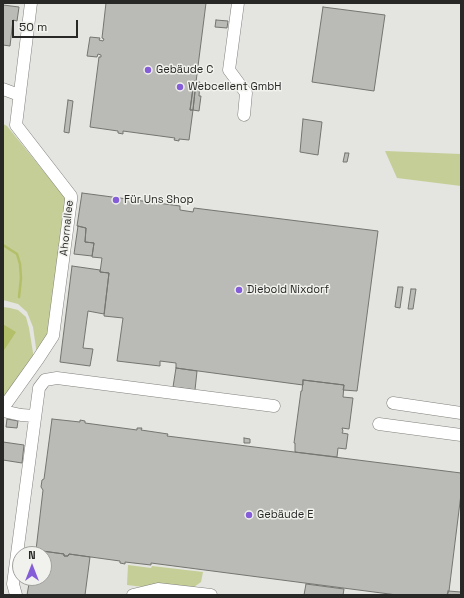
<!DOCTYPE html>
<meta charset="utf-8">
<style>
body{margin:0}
#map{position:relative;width:464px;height:598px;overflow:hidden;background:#e4e4e0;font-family:"Space Grotesk",sans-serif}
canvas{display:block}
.frame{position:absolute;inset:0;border:4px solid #282927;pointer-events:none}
.north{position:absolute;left:12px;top:546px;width:40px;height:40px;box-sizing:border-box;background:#f1f2ed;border:1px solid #a1a29e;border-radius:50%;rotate:0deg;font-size:11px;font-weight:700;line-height:16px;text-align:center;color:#282927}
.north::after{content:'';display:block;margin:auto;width:14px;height:18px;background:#855dd8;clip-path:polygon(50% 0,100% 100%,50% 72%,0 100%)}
.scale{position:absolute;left:12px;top:20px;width:66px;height:18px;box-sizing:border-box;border:2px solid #282927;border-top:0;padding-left:5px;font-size:12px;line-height:14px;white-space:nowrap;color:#282927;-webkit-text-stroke:3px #f1f2ed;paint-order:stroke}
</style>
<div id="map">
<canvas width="464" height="598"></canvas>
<div class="frame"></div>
<div class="north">N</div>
<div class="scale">50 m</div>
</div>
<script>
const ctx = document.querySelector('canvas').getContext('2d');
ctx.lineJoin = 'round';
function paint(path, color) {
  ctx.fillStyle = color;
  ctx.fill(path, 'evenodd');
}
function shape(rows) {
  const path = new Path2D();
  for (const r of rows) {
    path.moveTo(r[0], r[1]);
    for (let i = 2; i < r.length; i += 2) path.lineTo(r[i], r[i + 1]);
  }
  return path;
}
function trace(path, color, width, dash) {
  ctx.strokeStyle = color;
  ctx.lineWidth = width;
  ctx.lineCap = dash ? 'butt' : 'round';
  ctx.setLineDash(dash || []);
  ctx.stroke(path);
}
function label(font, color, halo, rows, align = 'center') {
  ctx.font = font + ' "Space Grotesk",sans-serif';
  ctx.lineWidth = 3;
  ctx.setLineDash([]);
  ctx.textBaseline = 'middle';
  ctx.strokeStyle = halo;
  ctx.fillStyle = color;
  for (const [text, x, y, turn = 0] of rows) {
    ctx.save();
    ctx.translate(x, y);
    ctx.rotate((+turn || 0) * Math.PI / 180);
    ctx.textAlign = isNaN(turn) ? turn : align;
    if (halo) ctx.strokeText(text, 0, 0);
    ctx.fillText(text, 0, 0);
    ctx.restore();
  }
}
paint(shape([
 [3,124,7,126,67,200,47,341,37,355,33,327,27,312,18,304,3,300],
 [385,151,461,154,461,186,397,178],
 [3,307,10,308,18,310,26,317,29,328,34,359,3,400,3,352,15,332,3,324],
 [128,565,151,568,152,566,203,572,201,582,194,587,144,587,127,585]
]), '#c5ce96');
paint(shape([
 [3,324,16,332,3,352]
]), '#b4bf69');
trace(shape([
 [3,245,17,254,20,264,21,278,19,297]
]), '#b4bf69', 2.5);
const building = shape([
 [106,3,206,3,196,82,194,81,190,110,193,110,189,140,179,139,179,141,174,140,175,138,123,131,123,134,118,133,118,131,90,127,99,57,101,57,101,55,98,54,97,57,87,56,90,37,100,38,99,40,103,41,104,39,102,38,106,3],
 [3,5,19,7,17,21,13,20,10,46,3,45,3,5],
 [323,7,385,15,374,91,312,82,323,7],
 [216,20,228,21,227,28,215,27,216,20],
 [194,81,196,82,193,110,190,110,194,81],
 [196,82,200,82,199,96,201,96,199,111,193,110,196,82],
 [68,100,73,101,69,133,64,132,68,100],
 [303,119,322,122,318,155,300,152,303,119],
 [345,153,349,153,347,162,343,162,345,153],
 [82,193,180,206,180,210,193,212,194,208,378,231,357,391,343,390,344,385,303,380,303,385,176,368,176,363,160,361,160,366,117,361,123,318,104,316,109,273,100,272,102,258,92,257,94,243,85,242,86,228,77,226,82,193],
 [78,226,86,228,85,242,94,243,92,256,74,254,78,226],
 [72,266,100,270,100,272,109,273,104,314,88,311,83,348,93,349,90,366,60,362,72,266],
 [398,287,403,287,400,308,395,307,398,287],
 [411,289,416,289,413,309,408,309,411,289],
 [176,368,197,371,195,390,173,387,176,368],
 [303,380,344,385,343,397,353,398,349,429,342,428,343,431,342,433,348,434,346,449,338,448,337,457,295,452,295,443,294,443,301,391,302,391,303,380],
 [7,419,18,421,17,428,6,427,7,419],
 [52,419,80,422,80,420,85,421,85,423,137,430,137,428,142,428,141,430,168,434,167,436,461,473,461,494,449,591,447,595,397,595,151,563,151,565,125,562,125,564,120,563,120,561,69,554,68,556,64,556,64,554,36,550,43,490,41,487,42,480,44,479,52,419],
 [244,438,250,439,250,443,244,443,244,438],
 [3,442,24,445,22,463,3,460,3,442],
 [34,550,64,554,64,556,68,556,69,554,90,557,85,595,27,595,30,578,44,578,44,554,33,554,34,550],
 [306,584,344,589,343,595,304,595,306,584],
 [448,591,461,592,461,595,447,595,448,591]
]);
paint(building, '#babab6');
trace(building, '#747570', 1);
const minor = shape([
 [238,3,229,70,246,93,244,115],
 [3,89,19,95],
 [393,403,461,413],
 [3,408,38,359,53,336,71,200,71,196,16,125,31,3],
 [3,411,21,415,35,416],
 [379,424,461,435],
 [16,595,13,584,39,388,45,380,57,378,274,406],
 [133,595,158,589,211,595]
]);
trace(minor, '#81817d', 13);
trace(minor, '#fff', 12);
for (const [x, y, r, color] of [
 [148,70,4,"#855dd8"],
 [180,87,4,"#855dd8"],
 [116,200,4,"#855dd8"],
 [239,290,4,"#855dd8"],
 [249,515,4,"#855dd8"]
]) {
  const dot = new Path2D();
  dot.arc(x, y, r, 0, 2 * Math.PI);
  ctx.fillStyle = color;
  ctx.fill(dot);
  trace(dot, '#f1f2ed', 1.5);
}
label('11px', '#282927', '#f1f2ed', [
 ["Gebäude C",156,70],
 ["Webcellent GmbH",188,87],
 ["Für Uns Shop",124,200],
 ["Diebold Nixdorf",247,290],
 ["Gebäude E",257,515]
], 'left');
label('11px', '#282927', '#f1f2ed', [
 ["Ahornallee",67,228,-84]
]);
</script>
